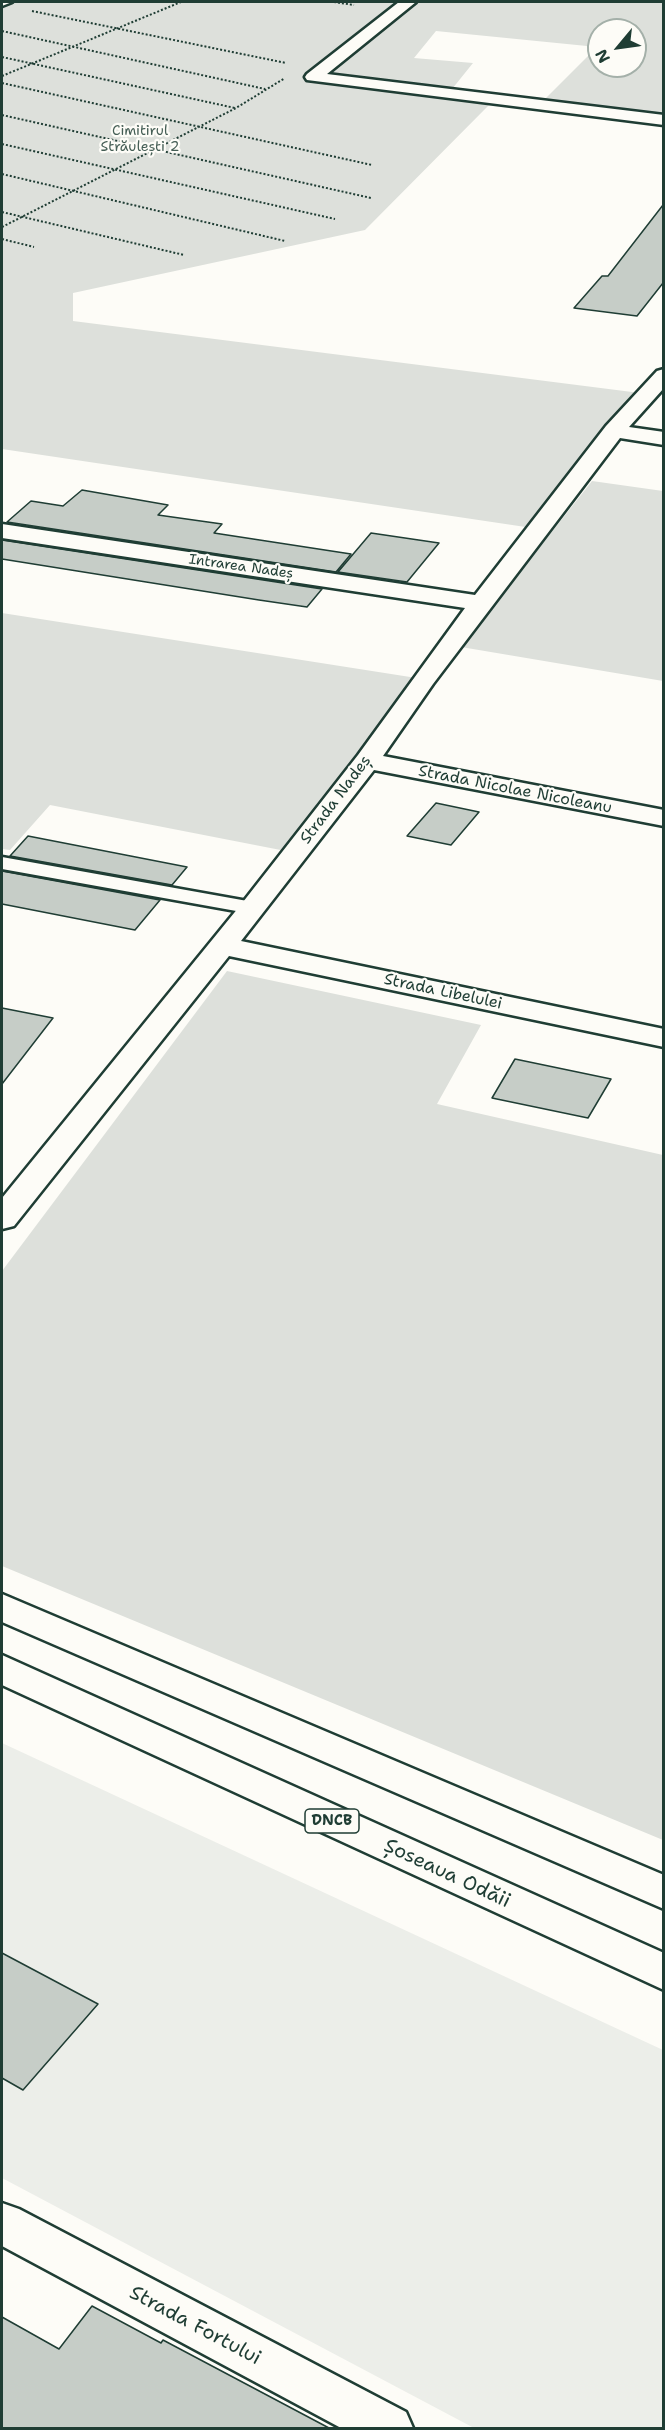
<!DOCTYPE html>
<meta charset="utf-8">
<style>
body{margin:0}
#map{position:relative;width:665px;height:2430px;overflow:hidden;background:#fdfcf7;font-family:"Shantell Sans",sans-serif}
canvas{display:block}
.frame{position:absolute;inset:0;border:3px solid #1f3d34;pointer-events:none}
.north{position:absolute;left:587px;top:18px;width:60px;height:60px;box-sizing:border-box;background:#fdfcf7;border:2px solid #a4b0a9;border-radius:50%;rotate:241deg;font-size:16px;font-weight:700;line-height:24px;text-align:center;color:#1f3d34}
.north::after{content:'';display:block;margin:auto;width:21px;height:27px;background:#1f3d34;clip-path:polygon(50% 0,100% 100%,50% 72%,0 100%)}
</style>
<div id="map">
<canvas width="665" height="2430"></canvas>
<div class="frame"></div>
<div class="north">N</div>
</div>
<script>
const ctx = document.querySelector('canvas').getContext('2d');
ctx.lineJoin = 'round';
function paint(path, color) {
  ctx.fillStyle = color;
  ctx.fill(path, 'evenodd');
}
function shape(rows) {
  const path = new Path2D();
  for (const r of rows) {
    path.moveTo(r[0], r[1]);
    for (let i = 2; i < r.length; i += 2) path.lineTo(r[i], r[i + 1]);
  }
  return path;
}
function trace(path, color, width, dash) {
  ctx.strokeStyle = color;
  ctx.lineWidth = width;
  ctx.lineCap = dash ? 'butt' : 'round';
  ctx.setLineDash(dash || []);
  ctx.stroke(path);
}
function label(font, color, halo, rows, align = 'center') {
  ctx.font = font + ' "Shantell Sans",sans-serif';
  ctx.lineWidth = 4.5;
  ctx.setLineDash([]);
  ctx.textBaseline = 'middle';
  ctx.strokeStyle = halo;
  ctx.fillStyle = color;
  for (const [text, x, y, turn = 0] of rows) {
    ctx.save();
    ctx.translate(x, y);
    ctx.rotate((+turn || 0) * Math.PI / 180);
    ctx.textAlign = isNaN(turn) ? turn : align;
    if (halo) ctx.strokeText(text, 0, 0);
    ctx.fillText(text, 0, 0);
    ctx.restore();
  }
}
paint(shape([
 [2,1743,663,2050,663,2428,474,2428,2,2178]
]), '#eceee9');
paint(shape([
 [2,2,663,2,663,120,539,105,597,47,436,31,414,58,473,63,444,99,490,104,365,230,73,293,73,321,640,393,539,529,2,449],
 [599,30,635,30,635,66,599,66],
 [592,481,663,491,663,681,461,647],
 [2,613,423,679,296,853,50,805,10,850,2,849],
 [227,971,481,1025,437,1104,663,1155,663,1840,2,1566,2,1271]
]), '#dde0db');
const building = shape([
 [663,205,663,283,637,316,574,308,602,276,608,276,663,205],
 [82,490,168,505,158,515,222,524,214,533,351,554,336,572,7,522,31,501,63,506,82,490],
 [371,533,439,543,407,582,338,572,371,533],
 [2,540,322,589,307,607,259,600,2,559,2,540],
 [436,803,479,812,451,845,407,836,436,803],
 [28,836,187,867,172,885,10,856,28,836],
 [2,871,160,900,135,930,2,904,2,871],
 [2,1008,53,1018,2,1084,2,1008],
 [515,1059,611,1079,588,1118,492,1098,515,1059],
 [2,1953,98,2004,23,2090,2,2078,2,1953],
 [92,2306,161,2343,163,2340,329,2428,2,2428,2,2317,59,2349,92,2306]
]);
paint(building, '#c6cdc7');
trace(building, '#1f3d34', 1.5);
const lane = shape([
 [2,2,12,2,2,6,2,2],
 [2,857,253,902,263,908,253,914,2,869,2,857]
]);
const street = shape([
 [399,2,416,2,327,74,664,115,664,125,307,80,305,77,307,74,399,2],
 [664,369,664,388,629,427,664,432,664,445,620,438,433,684,383,756,664,810,664,826,374,770,241,941,664,1029,664,1047,229,956,14,1226,2,1229,2,1198,243,902,358,755,465,608,2,538,2,524,475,595,606,426,657,371,664,369],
 [2,2203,19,2209,406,2412,413,2428,341,2428,2,2246,2,2203]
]);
const primary = shape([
 [2,1594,664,1875,664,1909,2,1622,2,1594],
 [2,1655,664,1953,664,1990,2,1685,2,1655]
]);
trace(lane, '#1f3d34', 5);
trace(street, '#1f3d34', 5);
trace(primary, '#1f3d34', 5);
trace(shape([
 [334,2,354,5],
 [32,11,286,63],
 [2,31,265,89],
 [2,57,235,108],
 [2,76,181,2],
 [2,83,372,165],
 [2,115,371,198],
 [2,144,335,219],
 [2,174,285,241],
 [2,212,184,255],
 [2,227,236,108,285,78],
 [2,239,34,247]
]), '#1f3d34', 2, [2, 2]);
paint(lane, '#fdfcf7');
paint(street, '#fdfcf7');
paint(primary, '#fdfcf7');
label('14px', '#455e55', '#fdfcf7', [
 ["Cimitirul",140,131],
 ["Străulești 2",140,147]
]);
label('14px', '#1f3d34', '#fdfcf7', [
 ["Intrarea Nadeș",241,567,8]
]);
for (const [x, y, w] of [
 [332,1821,54]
]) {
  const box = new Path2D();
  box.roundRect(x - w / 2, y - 12, w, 24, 4.5);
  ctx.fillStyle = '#fdfcf7';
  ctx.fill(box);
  trace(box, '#1f3d34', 1.5);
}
label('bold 15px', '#1f3d34', null, [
 ["DNCB",332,1821]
]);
label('16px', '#1f3d34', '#fdfcf7', [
 ["Strada Nicolae Nicoleanu",515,790,11],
 ["Strada Nadeș",336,800,-53],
 ["Strada Libelulei",443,992,12]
]);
label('20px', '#1f3d34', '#fdfcf7', [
 ["Șoseaua Odăii",447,1874,25],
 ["Strada Fortului",195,2326,28]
]);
</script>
